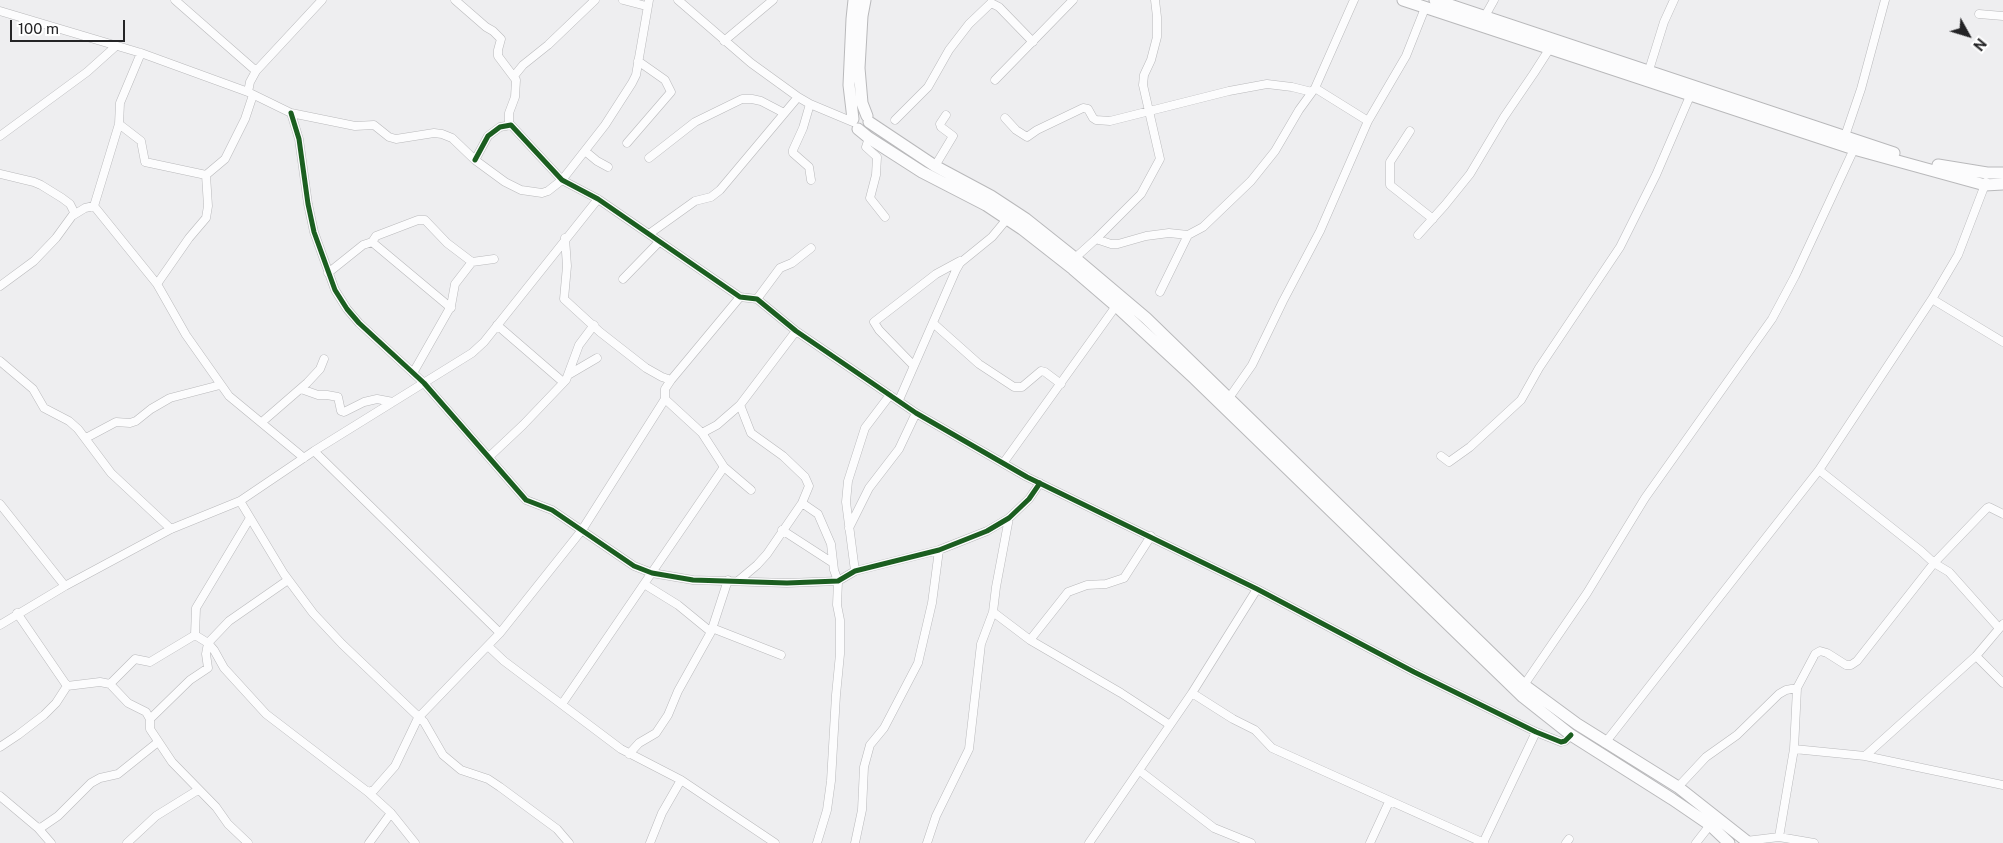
<!DOCTYPE html>
<style>
body{margin:0}
#map{position:relative;width:2003px;height:843px;overflow:hidden;background:#eeeef0;font-family:"Public Sans",sans-serif}
canvas{display:block}
.north{position:absolute;left:1943px;top:10px;width:50px;height:50px;-webkit-text-stroke:4px #fff;paint-order:stroke;rotate:129deg;font-size:14px;font-weight:700;line-height:20px;text-align:center;color:#242426}
.north::after{content:'';display:block;margin:auto;width:18px;height:22px;background:#242426;clip-path:polygon(50% 0,100% 100%,50% 72%,0 100%)}
.scale{position:absolute;left:10px;top:20px;width:115px;height:22px;box-sizing:border-box;border:2px solid #242426;border-top:0;padding-left:6px;font-size:15px;line-height:18px;white-space:nowrap;color:#242426;-webkit-text-stroke:4px #fff;paint-order:stroke}
</style>
<div id="map">
<canvas width="2003" height="843"></canvas>
<div class="north">N</div>
<div class="scale">100 m</div>
</div>
<script>
const ctx = document.querySelector('canvas').getContext('2d');
ctx.lineJoin = 'round';
function shape(rows) {
  const path = new Path2D();
  for (const r of rows) {
    path.moveTo(r[0], r[1]);
    for (let i = 2; i < r.length; i += 2) path.lineTo(r[i], r[i + 1]);
  }
  return path;
}
function trace(path, color, width, dash) {
  ctx.strokeStyle = color;
  ctx.lineWidth = width;
  ctx.lineCap = dash ? 'butt' : 'round';
  ctx.setLineDash(dash || []);
  ctx.stroke(path);
}
const street = shape([
 [175,0,256,71],
 [455,0,486,27,493,31,501,39,498,50,498,56,516,80,515,97,509,113,509,124],
 [623,0,646,6],
 [678,0,751,63,798,97,810,104,853,122],
 [0,11,141,53,248,92,291,113,355,126,374,125,389,137,396,139,434,133,442,134,452,138,475,160,505,182,521,190,542,193,548,191,562,180,605,125,632,83,636,75,649,0],
 [1979,14,2003,16],
 [1485,16,1494,0],
 [724,41,773,0],
 [1649,70,1664,22,1674,0],
 [514,76,523,65,548,45,595,0],
 [995,80,1073,0],
 [1315,88,1368,121],
 [248,92,250,82,256,71,322,0],
 [810,104,803,128,793,150,793,153,809,167,811,180],
 [291,113,299,139,308,204,314,232,335,290,347,309,359,323,424,383,526,500,552,510,634,566,652,573,693,580,787,583,838,581,855,571,939,550,987,531,1009,518,1029,499,1040,483],
 [1005,118,1016,130,1027,137,1037,130,1083,108,1088,109,1093,118,1096,120,1110,121,1229,91,1267,84,1292,87,1312,92],
 [895,120,928,87,949,50,969,24,991,3,999,7,1033,42],
 [119,124,141,141,145,162,206,175,225,159,245,119,253,95],
 [1410,131,1390,162,1390,185,1433,219],
 [0,136,87,72,116,46],
 [1845,136,1861,89,1885,0],
 [869,138,866,147,877,157,876,175,870,198,885,217],
 [627,143,671,92,665,80,638,61],
 [585,151,597,161,608,167],
 [649,158,695,122,742,99,752,99,761,101,784,113],
 [475,160,488,136,500,127,511,125,562,180,598,199,740,297,757,299,796,331,916,413,1027,477,1257,589,1414,672,1536,732,1561,742,1565,741,1571,735],
 [935,166,953,136,941,127,940,124,946,115],
 [0,174,34,182,41,185,62,198,70,204,75,214],
 [94,206,157,284,186,335,229,396,304,458],
 [649,234,695,201,711,197,720,190,798,97],
 [1418,235,1445,205,1470,174,1504,117,1534,73,1550,48],
 [565,238,567,266,564,299,600,332,646,368,662,377,671,380],
 [1096,239,1111,244,1118,244,1146,236,1169,233,1188,235,1203,227,1251,181,1275,151,1299,110,1315,88,1354,0],
 [372,242,376,236,418,220,425,220,447,243,472,262],
 [1075,258,1096,239,1141,194,1160,159,1143,85,1144,75,1151,60,1157,37,1157,17,1155,0],
 [328,273,363,245,372,242,451,308],
 [623,279,659,242],
 [157,284,189,238,206,218,208,206,206,175],
 [0,286,34,261,56,238,72,216,85,208,94,206,119,124,120,103,141,53],
 [1160,292,1188,235],
 [757,299,780,268,792,263,811,248],
 [1932,299,2003,342],
 [933,323,979,364,1014,387,1022,387,1041,371,1045,372,1061,384],
 [497,325,563,382],
 [0,361,33,389,44,408,69,421,78,429,111,473,171,529],
 [913,365,879,330,874,322,936,274,960,261,960,263],
 [413,373,451,306,455,284,472,262,494,259],
 [568,375,597,358],
 [301,389,318,395,327,395,338,397,341,411,344,412,364,402,377,399,393,402],
 [1229,398,1252,365,1283,301,1320,231,1368,121,1406,56,1425,8],
 [665,399,702,433,724,467,751,490],
 [899,400,956,270,960,263,992,237,1007,219],
 [262,422,307,383,320,369,324,359],
 [702,433,717,425,740,405,796,331],
 [86,438,116,422,130,423,136,421,151,409,170,398,220,385],
 [314,451,500,633],
 [1441,456,1449,462,1470,447,1521,400,1539,368,1620,247,1656,175,1690,96],
 [489,457,523,425,566,380,579,345,594,325],
 [1004,462,1116,306],
 [1819,470,1921,551,1934,563,1987,508,1989,507,2003,514],
 [240,501,284,574,313,613,342,644,424,722,443,755,461,770,488,779,500,787,557,829,569,843],
 [802,503,818,514,831,544,834,570,838,581,837,605,840,620,840,654,836,695,831,781,827,810,817,843],
 [0,504,65,586],
 [250,518,196,608,195,635,208,643,214,650,224,668,266,714,368,792,391,813,415,843],
 [849,528,869,488,899,449,916,413],
 [782,530,833,563],
 [855,571,846,502,848,481,865,428,890,395],
 [738,581,757,565,767,554,802,503,809,486,805,477,783,456,751,433,740,405],
 [644,584,678,605,711,632],
 [993,612,1030,640,1121,693,1170,725],
 [17,613,67,686],
 [0,625,65,586,171,529,240,501,314,451,472,353,484,342,598,199],
 [712,628,781,655],
 [1030,640,1068,592,1087,585,1106,584,1124,578,1151,536],
 [488,646,504,661,621,749,681,780,775,843],
 [1976,656,2003,683],
 [110,684,135,659,150,662,195,635],
 [1524,685,1587,593,1645,498,1772,319,1795,276,1854,149],
 [1192,693,1233,719,1255,730,1272,748,1484,843],
 [562,704,724,467],
 [150,719,190,680,208,668,206,654,208,643,229,621,288,580],
 [1605,743,1819,470,1932,299,1958,255,1986,182],
 [0,747,18,735,44,715,56,703,67,686,100,682,110,684,128,703,146,712,150,719,150,729,172,762,216,807,228,824,248,843],
 [1794,749,1865,756,1976,656,2003,624],
 [629,754,639,743,656,733,668,715,678,691,711,632,728,580],
 [1865,756,2003,785],
 [1140,771,1214,828,1251,843],
 [1678,787,1706,757,1737,735,1779,694,1786,690,1797,688],
 [368,792,374,790,395,766,418,718,500,633,582,530,665,399,665,389,671,380,740,297],
 [0,796,38,828,42,827,58,816,91,783,100,778,118,774,158,742],
 [38,828,51,843],
 [1779,837,1794,749,1797,688,1815,654,1820,651,1827,653,1846,665,1851,665,1857,661,1934,563,1949,572,1999,628],
 [1746,841,1779,837,1814,843],
 [127,843,156,816,198,790],
 [369,843,391,813],
 [650,843,662,813,681,780],
 [855,843,862,810,864,767,870,745,884,728,918,663,932,603,939,550],
 [927,843,936,816,969,749,981,644,993,612,996,587,1009,518],
 [1089,843,1192,693,1257,589],
 [1370,843,1389,802],
 [1483,843,1536,732],
 [1566,843,1569,839],
 [1696,843,1710,825]
]);
const secondary = shape([
 [865,0,862,16,859,68,862,103,867,116],
 [1403,0,1854,149,1985,185,2003,184],
 [1435,0,1894,153],
 [853,119,849,85,852,19,854,0],
 [869,122,935,166,991,196,1026,219,1075,258,1146,318,1524,685,1577,724,1678,787,1749,843],
 [858,129,869,138,922,172,986,205,1022,229,1073,269,1116,306,1195,379,1523,697,1571,735,1672,799,1710,825,1729,843],
 [1938,165,1987,173,2003,173]
]);
trace(street, '#b9b9bb', 9);
trace(secondary, '#b9b9bb', 13);
trace(street, '#fcfcfd', 8);
trace(secondary, '#fcfcfd', 11);
trace(shape([
 [291,113,299,139,308,204,314,232,335,290,347,309,359,323,424,383,526,500,552,510,634,566,652,573,693,580,787,583,838,581,855,571,939,550,987,531,1009,518,1029,499,1040,483],
 [475,160,488,136,500,127,511,125,562,180,598,199,740,297,757,299,796,331,916,413,1027,477,1257,589,1414,672,1536,732,1561,742,1565,741,1571,735]
]), '#1b5e20', 5);
</script>
